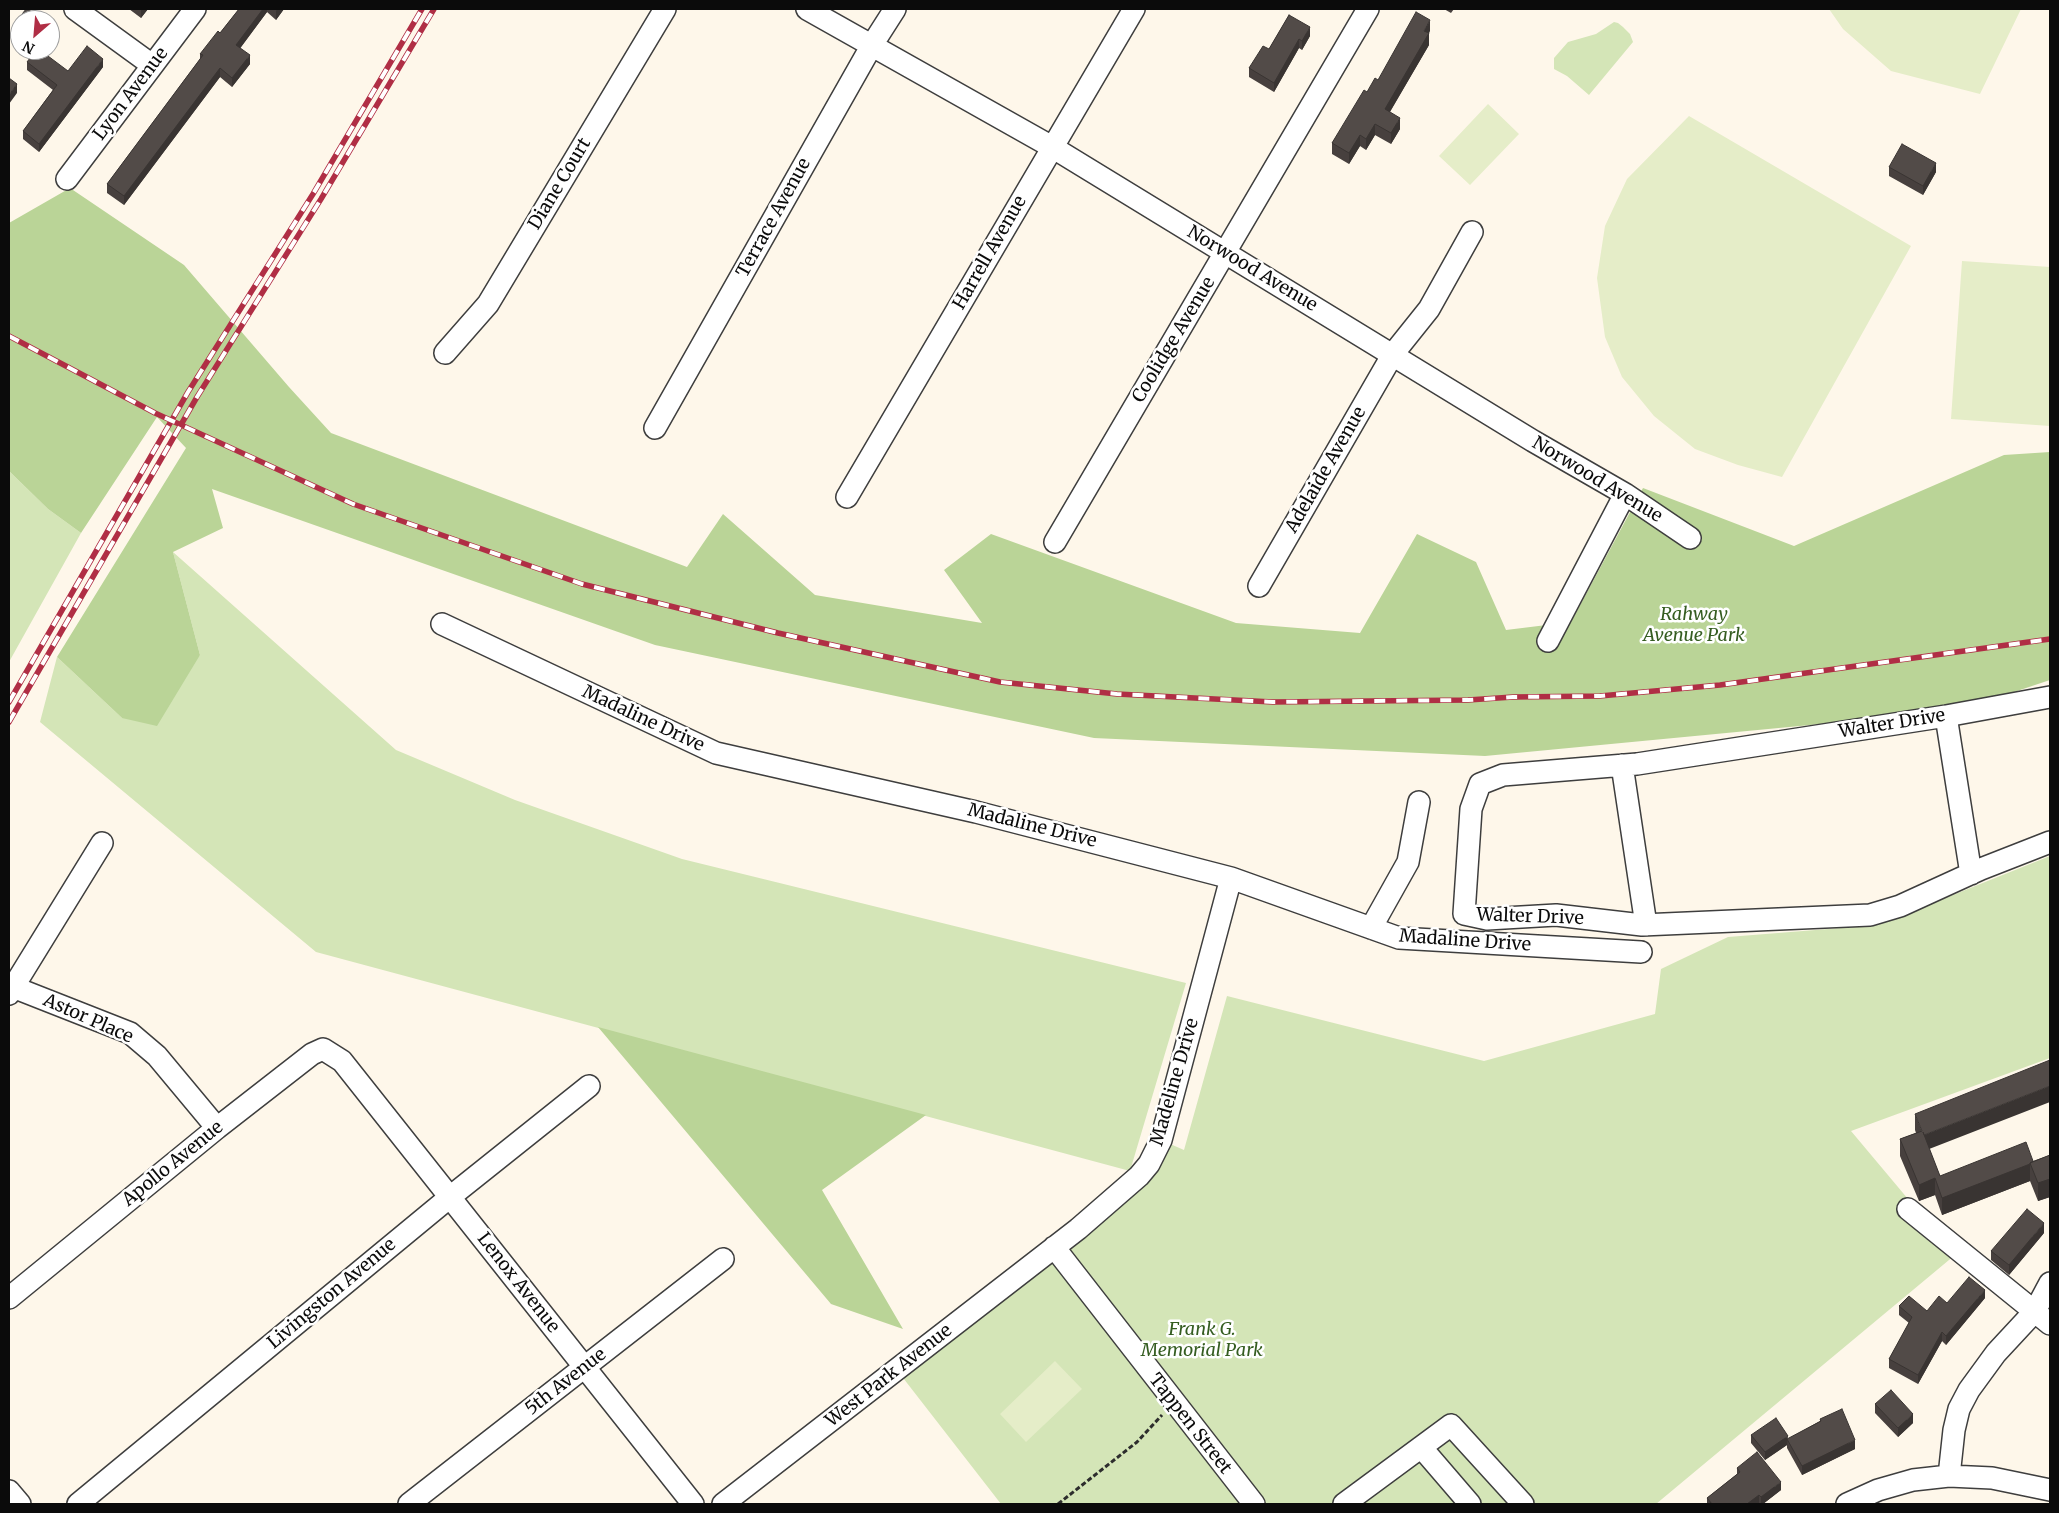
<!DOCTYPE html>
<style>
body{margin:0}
#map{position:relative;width:2059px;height:1513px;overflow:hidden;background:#fef7ea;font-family:Merriweather,serif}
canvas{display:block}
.frame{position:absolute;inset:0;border:10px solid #0b0b0b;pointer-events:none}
.north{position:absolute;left:10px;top:10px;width:50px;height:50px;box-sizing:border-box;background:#fff;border:1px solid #9d9d9d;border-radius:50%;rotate:207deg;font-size:14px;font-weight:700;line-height:20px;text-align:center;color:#0b0b0b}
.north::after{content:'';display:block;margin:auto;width:18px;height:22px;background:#b02e45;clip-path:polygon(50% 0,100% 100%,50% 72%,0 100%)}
</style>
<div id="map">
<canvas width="2059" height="1513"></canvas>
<div class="frame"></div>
<div class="north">N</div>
</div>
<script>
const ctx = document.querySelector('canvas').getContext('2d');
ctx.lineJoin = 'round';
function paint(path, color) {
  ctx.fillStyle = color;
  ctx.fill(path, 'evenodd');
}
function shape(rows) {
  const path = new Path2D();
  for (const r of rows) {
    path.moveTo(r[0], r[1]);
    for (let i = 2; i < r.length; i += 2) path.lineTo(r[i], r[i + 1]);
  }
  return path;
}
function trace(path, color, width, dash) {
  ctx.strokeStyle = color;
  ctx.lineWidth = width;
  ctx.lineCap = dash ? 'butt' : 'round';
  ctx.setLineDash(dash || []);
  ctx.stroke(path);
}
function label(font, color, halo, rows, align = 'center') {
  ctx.font = font + ' Merriweather,serif';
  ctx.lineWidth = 5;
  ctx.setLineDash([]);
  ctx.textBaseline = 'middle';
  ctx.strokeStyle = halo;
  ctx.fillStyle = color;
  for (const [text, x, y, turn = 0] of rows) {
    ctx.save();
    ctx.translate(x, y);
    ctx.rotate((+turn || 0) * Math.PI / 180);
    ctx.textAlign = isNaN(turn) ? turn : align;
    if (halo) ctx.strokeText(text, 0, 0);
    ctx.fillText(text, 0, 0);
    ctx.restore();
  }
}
paint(shape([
 [1614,22,1618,23,1623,27,1630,34,1633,42,1589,95,1567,76,1554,69,1554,58,1568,42,1596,34],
 [9,471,48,509,81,533,9,662],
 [173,552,396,750,515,800,682,859,1186,983,1130,1171,316,952,40,722,57,657,122,718,200,655],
 [2050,856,2050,1058,1851,1131,1955,1255,1656,1504,1001,1504,900,1374,1020,1281,1161,1140,1184,1150,1227,996,1484,1061,1655,1014,1661,969,1728,937,1878,925]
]), '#d4e5b7');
paint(shape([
 [70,188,184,265,289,387,331,433,687,567,723,514,815,595,982,623,944,570,991,534,1236,623,1360,633,1417,534,1476,562,1506,630,1571,622,1643,488,1794,546,2004,455,2050,452,2050,680,1957,711,1485,756,1094,738,655,645,212,489,223,528,173,552,200,655,157,726,122,718,57,657,186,448,157,417,81,533,48,509,9,471,9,223],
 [598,1027,926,1115,822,1190,903,1329,831,1304]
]), '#bad497');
paint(shape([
 [1829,9,2021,9,1980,94,1891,71,1843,29],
 [1488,104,1519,134,1470,185,1439,156],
 [1689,116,1911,246,1782,477,1738,465,1695,449,1654,416,1622,377,1605,337,1597,278,1605,226,1627,179],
 [1962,261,2050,267,2050,426,1951,419],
 [1055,1361,1082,1389,1026,1442,1000,1414]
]), '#e5edc8');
const minor = shape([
 [75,9,152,65],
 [807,9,1052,147,1533,441,1625,494,1690,538],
 [67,179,195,9],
 [445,353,488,304,665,9],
 [655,428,872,45,895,9],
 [847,497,1134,9],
 [1055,542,1368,9],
 [1259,586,1393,354,1429,309,1472,232],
 [442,624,716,753,976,812,1231,878,1399,938,1641,952],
 [1548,641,1625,494],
 [2050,697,1946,716,1637,764,1503,775,1480,784,1471,809,1464,914,1487,919,1556,915,1642,925,1870,915,1900,906,1981,869,2050,842],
 [1946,716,1971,874],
 [1622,765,1646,925],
 [1371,928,1408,862,1419,802],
 [13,987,130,1033,157,1056,217,1128],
 [9,994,102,843],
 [1908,1209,2050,1324],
 [1054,1247,1254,1504],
 [9,1298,217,1128,312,1054,323,1049,342,1061,693,1504],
 [1421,1447,1470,1504],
 [1949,1476,1954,1430,1959,1409,1969,1390,1996,1353,2035,1311,2050,1283],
 [9,1491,20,1504],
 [78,1504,450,1197,589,1086],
 [409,1504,723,1259],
 [723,1504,1078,1229,1139,1176,1149,1164,1161,1140,1231,878],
 [1344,1504,1451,1425,1523,1504],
 [1847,1504,1878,1490,1913,1480,1949,1476,1992,1478,2050,1490]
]);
trace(minor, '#3e3e3e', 24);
trace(shape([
 [1058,1504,1137,1442,1162,1415]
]), '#2d2d2d', 3, [5, 2.5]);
trace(minor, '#fff', 21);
const rail = shape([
 [9,336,155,413,353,504,582,584,778,633,1000,682,1117,694,1273,702,1468,700,1513,697,1600,696,1720,685,2050,639],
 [9,702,188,392,313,194,422,9],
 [9,722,197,397,321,199,434,9]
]);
trace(rail, '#b02e45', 5.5);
trace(rail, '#fff', 4, [11]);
paint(shape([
 [129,9,148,9,141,18],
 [239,9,284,9,276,20,267,12,240,48,250,64,232,87,220,77,124,205,107,193,107,184,200,59,200,54,220,33],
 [1444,9,1454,9,1451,13],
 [1289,15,1310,36,1302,50,1299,48,1274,92,1249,77,1249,68,1269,49],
 [20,20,20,41,13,35,13,26],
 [1430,31,1429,33,1429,45,1390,112,1400,129,1391,144,1375,135,1366,150,1360,146,1349,164,1332,154,1332,143,1367,92,1378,80],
 [27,62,68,71,103,67,39,152,23,139,23,131,53,90,27,70],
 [1889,167,1936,172,1923,195,1889,176],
 [1915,1114,1940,1176,2033,1161,2050,1155,2050,1197,2038,1201,2030,1181,1942,1215,1935,1195,1919,1201,1900,1156,1900,1139,1916,1133,1915,1130],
 [2044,1233,2009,1275,1991,1260,1991,1251],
 [1985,1298,1946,1345,1942,1341,1918,1384,1889,1368,1889,1359,1909,1323,1899,1315,1899,1306,1927,1311,1947,1303],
 [1875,1404,1913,1423,1898,1437,1875,1413],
 [1820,1419,1855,1449,1802,1475,1787,1448,1787,1445,1765,1460,1751,1443,1751,1435,1788,1439,1820,1421],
 [1737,1468,1781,1490,1763,1504,1759,1504,1759,1503,1758,1504,1707,1504,1707,1498,1737,1474]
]), '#47403e');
paint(shape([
 [141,9,148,9,141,18],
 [263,9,267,9,267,12,236,54,236,45],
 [277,9,284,9,276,20,276,11],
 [1430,20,1430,31,1424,42,1424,31],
 [1310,27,1310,36,1302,50,1302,41],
 [1429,33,1429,45,1385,120,1385,109],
 [1299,39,1299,48,1274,92,1274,83],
 [250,55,250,64,232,87,232,78],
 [103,59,103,67,39,152,39,144],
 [220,68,220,77,124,205,124,196],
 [17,84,17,93,9,104,9,95],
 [1400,118,1400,129,1391,144,1391,133],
 [1375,124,1375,135,1366,150,1366,139],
 [1360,135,1360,146,1349,164,1349,153],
 [1936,163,1936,172,1923,195,1923,186],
 [2050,1086,2050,1102,1924,1151,1924,1135],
 [2030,1164,2030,1181,1942,1215,1942,1198],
 [1935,1178,1935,1195,1919,1201,1919,1185],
 [2050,1179,2050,1197,2038,1201,2038,1183],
 [2044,1223,2044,1233,2009,1275,2009,1265],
 [1985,1290,1985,1298,1946,1345,1946,1336],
 [1942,1332,1942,1341,1918,1384,1918,1375],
 [1913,1414,1913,1423,1898,1437,1898,1428],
 [1788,1436,1787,1445,1765,1460,1765,1452],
 [1855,1440,1855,1449,1802,1475,1802,1466],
 [1781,1482,1781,1490,1763,1504,1761,1504,1761,1497],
 [1759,1495,1759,1503,1758,1504,1747,1504]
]), '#393432');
const building = shape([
 [26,9,28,9,42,20,20,20,20,32,13,26,26,9],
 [239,9,263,9,236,45,250,55,232,78,220,68,124,196,107,184,203,55,200,54,218,31,220,33,239,9],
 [1416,12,1430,20,1424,31,1429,33,1385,109,1400,118,1391,133,1375,124,1366,139,1360,135,1349,153,1332,143,1364,90,1367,92,1375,78,1378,80,1416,12],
 [1289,15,1310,27,1302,41,1299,39,1274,83,1249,68,1263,46,1269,49,1289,15],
 [87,46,103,59,39,144,23,131,57,85,27,62,36,50,40,50,68,71,87,46],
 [9,78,17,84,9,95,9,78],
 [1902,144,1936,163,1923,186,1889,167,1902,144],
 [2050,1060,2050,1086,1924,1135,1923,1132,1940,1176,2026,1142,2033,1161,2030,1163,2030,1164,1942,1198,1935,1178,1919,1185,1900,1139,1922,1131,1915,1114,2050,1060],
 [2050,1155,2050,1179,2038,1183,2030,1163,2050,1155],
 [2027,1209,2044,1223,2009,1265,1991,1251,2027,1209],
 [1969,1277,1985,1290,1946,1336,1942,1332,1918,1375,1889,1359,1912,1317,1899,1306,1909,1296,1927,1311,1939,1296,1947,1303,1969,1277],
 [1891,1390,1913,1414,1898,1428,1875,1404,1891,1390],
 [1842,1409,1855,1440,1802,1466,1787,1439,1821,1421,1820,1419,1842,1409],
 [1776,1418,1788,1436,1765,1452,1751,1435,1776,1418],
 [1757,1452,1781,1482,1761,1497,1759,1495,1747,1504,1712,1504,1707,1498,1740,1472,1737,1468,1757,1452]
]);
paint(building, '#524b48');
trace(building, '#393432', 1);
label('18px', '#0b0b0b', '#fff', [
 ["Lyon Avenue",131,94,-53],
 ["Diane Court",560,184,-59],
 ["Terrace Avenue",774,218,-61],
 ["Harrell Avenue",990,253,-60],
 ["Norwood Avenue",1252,269,31],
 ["Coolidge Avenue",1174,340,-59],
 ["Adelaide Avenue",1326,470,-60],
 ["Norwood Avenue",1597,480,31],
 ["Madaline Drive",643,719,25],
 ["Walter Drive",1892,724,-9],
 ["Madaline Drive",1032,826,14],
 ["Walter Drive",1530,917,2],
 ["Madaline Drive",1465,941,4],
 ["Astor Place",88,1019,24],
 ["Madeline Drive",1175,1082,-74],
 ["Apollo Avenue",173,1164,-39],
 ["Lenox Avenue",518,1283,52],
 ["Livingston Avenue",332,1294,-40],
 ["West Park Avenue",889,1376,-38],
 ["5th Avenue",566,1382,-38],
 ["Tappen Street",1190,1424,52]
]);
label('italic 18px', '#355d21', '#fff', [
 ["Rahway",1694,615],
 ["Avenue Park",1694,636],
 ["Frank G.",1202,1330],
 ["Memorial Park",1202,1351]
]);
</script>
